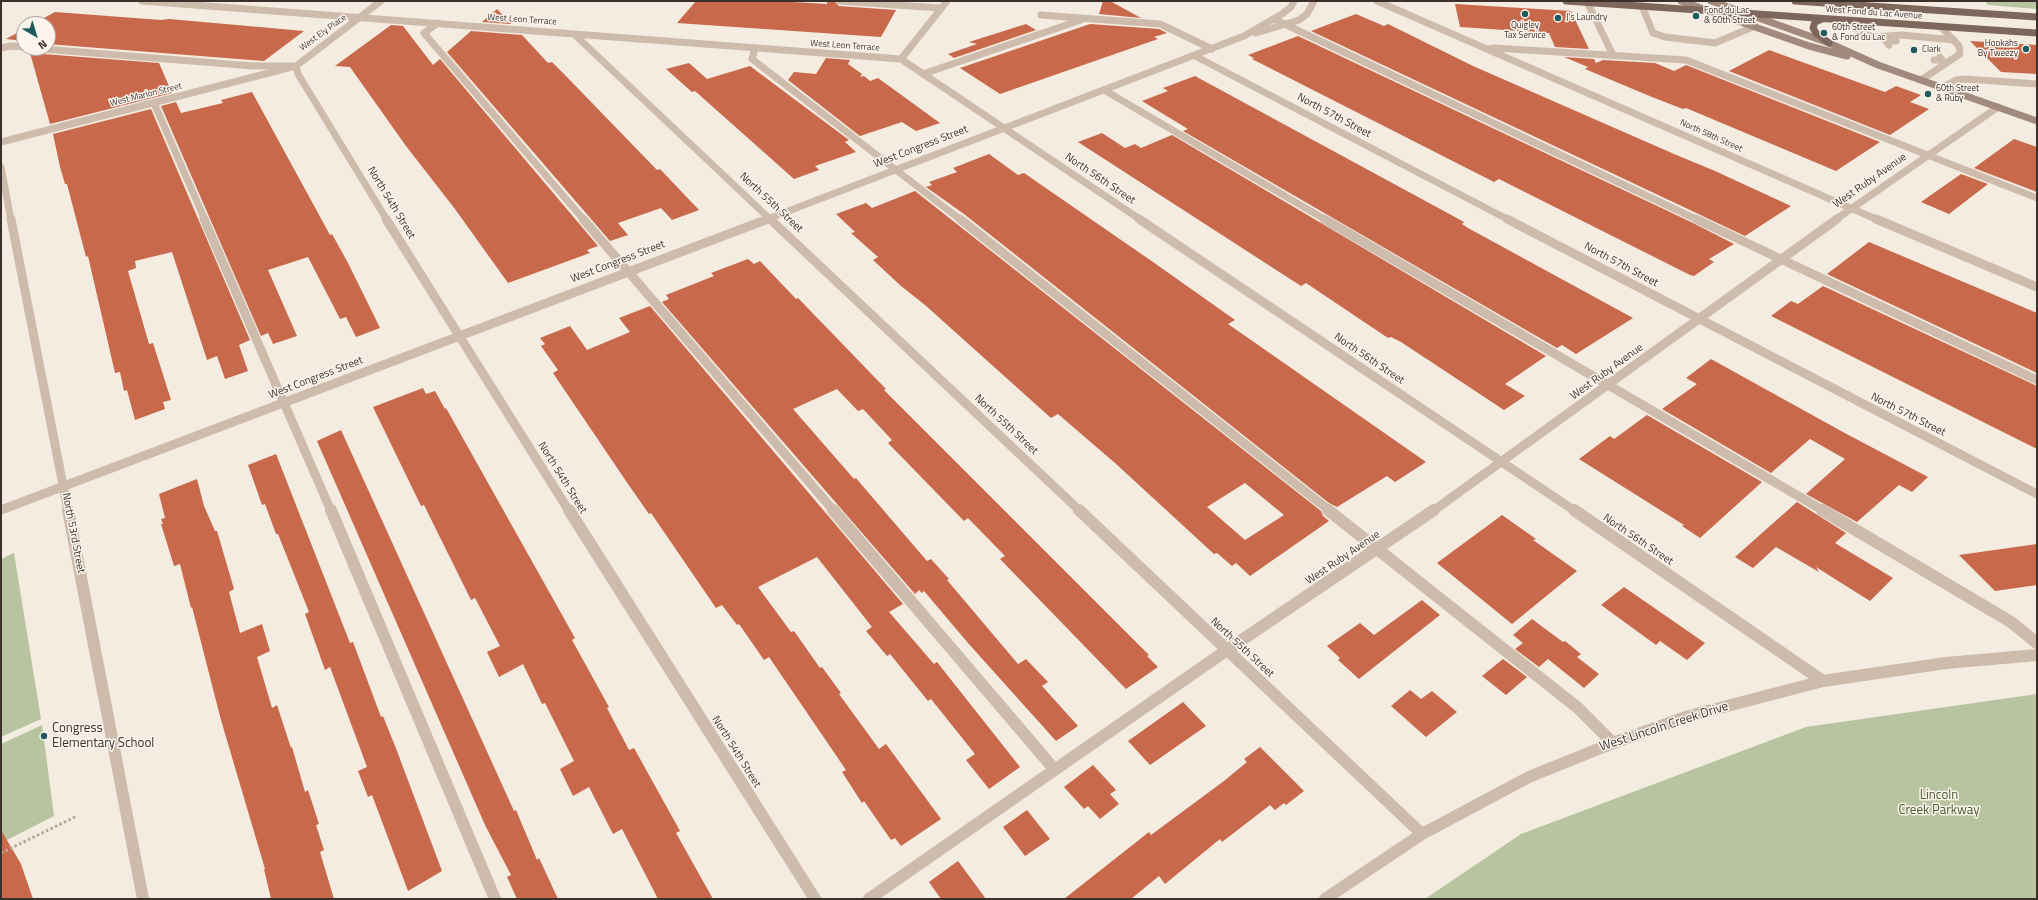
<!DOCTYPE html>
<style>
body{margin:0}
#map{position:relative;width:2038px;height:900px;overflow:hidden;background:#f4ebe1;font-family:"Titillium Web",sans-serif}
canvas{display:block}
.frame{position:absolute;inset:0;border:2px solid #3b302b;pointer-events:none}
.north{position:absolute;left:16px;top:16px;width:40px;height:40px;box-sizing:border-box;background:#fbf5ee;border:1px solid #aea6a0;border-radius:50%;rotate:142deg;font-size:11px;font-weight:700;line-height:16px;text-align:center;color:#3b302b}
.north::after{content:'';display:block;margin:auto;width:14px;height:18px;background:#1f5a5e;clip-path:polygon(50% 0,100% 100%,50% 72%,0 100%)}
</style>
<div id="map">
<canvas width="2038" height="900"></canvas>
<div class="frame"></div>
<div class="north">N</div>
</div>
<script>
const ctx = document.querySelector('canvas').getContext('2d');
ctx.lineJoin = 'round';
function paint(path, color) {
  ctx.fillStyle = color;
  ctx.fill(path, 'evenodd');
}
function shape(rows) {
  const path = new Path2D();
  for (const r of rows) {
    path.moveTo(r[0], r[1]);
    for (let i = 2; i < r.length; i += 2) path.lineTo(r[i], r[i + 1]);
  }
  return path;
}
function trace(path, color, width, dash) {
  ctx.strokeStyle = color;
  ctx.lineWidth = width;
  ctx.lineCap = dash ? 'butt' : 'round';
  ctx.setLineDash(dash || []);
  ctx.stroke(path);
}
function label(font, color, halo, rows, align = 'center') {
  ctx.font = font + ' "Titillium Web",sans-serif';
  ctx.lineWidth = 3;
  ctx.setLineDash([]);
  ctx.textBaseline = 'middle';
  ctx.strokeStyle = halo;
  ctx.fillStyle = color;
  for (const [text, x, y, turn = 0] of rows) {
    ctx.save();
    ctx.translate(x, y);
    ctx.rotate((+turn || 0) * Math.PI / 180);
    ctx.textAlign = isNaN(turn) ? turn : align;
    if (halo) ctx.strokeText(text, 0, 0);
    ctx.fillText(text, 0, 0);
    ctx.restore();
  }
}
paint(shape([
 [1985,1,2037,1,2037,9,1988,5],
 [14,553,41,719,1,737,1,559],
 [2037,694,2037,899,1425,899,1521,834,1806,727],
 [42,725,54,816,1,843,1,744]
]), '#b8c4a0');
paint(shape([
 [696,1,775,1,827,4,827,1,834,1,839,6,896,10,881,37,677,23],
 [1103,1,1110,1,1141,18,1099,14],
 [1455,4,1571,11,1589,49,1555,47,1549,33,1460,27],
 [497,9,511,24,482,22],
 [55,12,161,20,169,19,304,31,264,61,251,60,48,44,48,24,33,24],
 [1356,14,1384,26,1388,24,1473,66,1674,154,1715,171,1791,206,1745,236,1311,31],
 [1026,24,1036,30,954,58,948,54,977,44,969,42],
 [1090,24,1159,29,1167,33,1154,37,1158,39,1000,94,960,68],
 [391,25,403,26,433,65,440,59,598,246,587,250,590,253,508,283,455,209,406,146,350,67,335,66],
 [24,29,24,41,6,39],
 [471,31,522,35,548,63,552,62,563,73,657,170,660,169,699,210,672,220,661,208,618,223,628,235,610,241,447,52],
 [1298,36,1691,222,1734,244,1709,259,1714,262,1694,276,1690,275,1499,179,1494,182,1252,59,1254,58,1248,55],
 [1970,41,2037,45,2037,74,2001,72],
 [1769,50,1885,92,1896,86,1921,95,1910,102,1929,109,1890,135,1729,71],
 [30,53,159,63,172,93,50,124],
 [1564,57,1594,59,1596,63,1603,60,1655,63,1674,71,1686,65,1880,142,1836,171,1686,108,1683,109,1652,97,1585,69,1588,67],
 [826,58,850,60,848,64,862,74,860,77,864,76,870,81,878,78,940,123,916,131,902,122,860,136,788,80,794,72,816,74],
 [689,63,707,79,750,66,849,140,845,142,856,152,815,166,819,170,794,179,695,91,692,92,666,69],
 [1195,76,1442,210,1464,222,1462,224,1468,228,1633,318,1576,354,1562,345,1557,348,1183,131,1188,129,1142,101,1168,91,1163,88],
 [252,92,330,235,332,234,348,263,380,328,356,337,346,317,340,319,308,257,268,270,297,336,273,344,268,333,261,336,161,106,176,102,181,113,223,103,221,100],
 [151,109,250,340,239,345,248,371,225,379,217,356,207,360,172,252,135,261,136,268,128,271,149,344,153,343,171,400,163,402,165,409,135,420,127,390,124,391,120,372,115,373,88,256,86,257,67,184,65,184,60,167,53,134],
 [1102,133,1125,148,1135,144,1141,148,1172,135,1546,356,1505,384,1525,396,1504,410,1401,342,1391,337,1388,338,1306,283,1301,286,1078,142],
 [2014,139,2037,147,2037,192,1974,168],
 [989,154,1018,175,1024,173,1153,262,1235,320,1228,324,1426,462,1395,482,1387,476,1337,507,1329,503,964,214,926,187,932,185,929,182,957,172,953,168],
 [1961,174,1988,184,1949,214,1921,202],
 [915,191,1321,511,1323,516,1329,521,1250,576,1236,563,1232,566,1217,553,1214,554,1115,463,1058,414,1051,418,925,305,901,286,873,260,878,257,851,233,855,232,836,214,866,203,872,208],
 [1245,483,1284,515,1245,540,1207,507],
 [1869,242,2037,313,2037,373,1827,274],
 [748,259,754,264,760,261,796,299,798,298,886,389,884,390,1149,655,1147,656,1158,667,1126,689,1000,559,1005,556,968,518,964,521,888,443,892,440,863,409,858,411,837,389,793,409,854,479,856,478,861,484,927,561,931,559,949,579,947,580,1018,664,1026,659,1048,682,1042,686,1078,726,1056,741,968,643,924,591,922,593,919,590,915,594,662,302,669,299,666,295,714,276,711,273],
 [1823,286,2037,386,2037,449,1771,316,1791,301,1798,304],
 [650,306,903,604,889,612,934,664,937,662,1020,767,989,789,966,760,975,754,931,699,928,701,890,654,887,656,866,631,872,627,817,557,758,587,791,632,794,631,820,668,822,667,841,693,839,694,879,749,886,744,941,819,901,846,895,838,891,840,864,801,862,803,842,772,846,770,769,657,764,660,739,624,737,625,722,605,716,608,651,513,649,514,628,484,553,373,558,370,541,346,545,344,540,338,570,326,587,350,630,332,619,318],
 [1711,359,1841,431,1928,477,1912,492,1899,485,1857,522,1806,494,1845,459,1810,439,1771,473,1662,409,1697,384,1686,378],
 [423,388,426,394,435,391,445,409,446,408,575,638,572,640,609,707,607,708,629,750,634,748,680,831,676,833,713,899,658,899,622,829,613,834,589,787,573,796,560,769,574,761,545,703,542,704,523,664,499,677,487,652,500,646,475,598,471,600,424,505,421,506,373,407],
 [1647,415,1762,482,1700,538,1682,526,1684,525,1579,459,1610,436,1614,439],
 [341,430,514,811,516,810,537,860,539,858,558,899,517,899,507,877,511,875,485,825,317,441],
 [276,454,350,643,353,642,381,717,383,716,397,751,442,871,408,891,372,795,368,797,358,771,367,767,330,667,325,670,305,614,309,612,278,534,276,534,265,504,262,505,248,465],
 [197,479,204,506,215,531,217,531,234,589,229,592,240,633,262,624,270,651,257,657,272,708,277,705,291,748,292,747,305,792,308,790,319,824,316,825,324,850,320,852,334,899,271,899,264,869,265,869,221,720,192,607,191,608,180,564,174,566,161,524,163,524,161,519,165,518,159,494],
 [1797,502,1846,533,1835,543,1893,578,1870,601,1816,567,1819,572,1776,547,1753,568,1735,557],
 [1502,515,1536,539,1533,540,1577,571,1512,624,1437,563],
 [2037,544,2037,585,1995,591,1959,555],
 [1624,587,1705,643,1687,660,1660,641,1656,645,1601,605],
 [1422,600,1440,615,1359,679,1338,660,1340,658,1327,646,1360,623,1374,635],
 [1532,619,1563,642,1565,641,1581,654,1577,657,1599,674,1584,688,1548,659,1539,667,1515,649,1523,643,1513,635],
 [1503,659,1527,677,1506,695,1482,676],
 [1410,690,1421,699,1432,691,1457,712,1426,737,1391,706],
 [1183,702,1206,726,1150,765,1128,741],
 [1260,747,1304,791,1286,805,1284,803,1275,810,1270,805,1222,842,1220,839,1165,884,1159,876,1131,899,1064,899,1149,832,1151,835,1224,781,1247,762,1244,759],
 [1093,765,1116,790,1110,794,1119,804,1100,819,1088,806,1084,809,1064,787],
 [1027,810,1050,839,1025,856,1003,827],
 [1,830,21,864,33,899,1,899],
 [958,861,986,899,941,899,929,882]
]), '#c8694b');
trace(shape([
 [1,853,77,816]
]), '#b9a596', 3, [2.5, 2.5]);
trace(shape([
 [839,1,940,8],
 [1587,2,1613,55],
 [1642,6,1653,33,1665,37,1715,43,1755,26],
 [1041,15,1160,24,1212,49],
 [1274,19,1698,220],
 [1844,20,1863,34,1874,37,1901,35,1954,40],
 [438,23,424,33,584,220],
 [1889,45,1885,40,1896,41],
 [1,48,11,46,24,47],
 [31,48,253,66,295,66],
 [755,49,752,59,961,220],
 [1487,49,1495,48,1686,60,2037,198],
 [1934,60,1942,60,1940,57],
 [923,74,1081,20],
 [1921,80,1960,54,1959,46,1941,27],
 [1943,87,1956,80,1965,79,2037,84],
 [1104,90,1326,220],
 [154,103,205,220]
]), '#cdbbac', 7);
trace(shape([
 [204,219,331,511],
 [583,219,834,511],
 [960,219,1330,511],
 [1324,219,1824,511],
 [1696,219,2037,380]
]), '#cdbbac', 9);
trace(shape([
 [331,510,495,899],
 [833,510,1055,770],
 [1328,510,1578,708,1613,743],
 [1822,510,2011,622,2037,643],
 [869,899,1227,650]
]), '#cdbbac', 12);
trace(shape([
 [142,1,901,59],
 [1377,1,1878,220],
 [574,34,771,220],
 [1195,56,1509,220],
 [901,59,1141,220],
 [901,59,947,1],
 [296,66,298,74,387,220],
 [296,66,381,1],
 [1,142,296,66],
 [1,167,11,220],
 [1835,220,1998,107]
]), '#cdbbac', 7);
trace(shape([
 [11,219,68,511],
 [386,219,569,511],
 [770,219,1080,511],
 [1139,219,1575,511],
 [1507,219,2037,494],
 [1876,219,2037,287],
 [1433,511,1837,219]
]), '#cdbbac', 9);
trace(shape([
 [68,510,143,899],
 [569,510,815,899],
 [1079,510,1422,834],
 [1574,510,1823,681],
 [1227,650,1434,510],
 [1325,899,1422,834,1529,777,1613,743,1689,716,1823,681,1946,663,2037,655]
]), '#cdbbac', 12);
trace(shape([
 [1256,33,1299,20,1307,14,1314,1],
 [765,220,1244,36,1282,14,1291,7,1294,1]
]), '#cdbbac', 7);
trace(shape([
 [1,510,768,219]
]), '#cdbbac', 9);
trace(shape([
 [1681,1,1809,46,1847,56],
 [1711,1,1829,43,1878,65,2037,121]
]), '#a18a7d', 7);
trace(shape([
 [1566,1,2037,33],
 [1795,1,2037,17],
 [1822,19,1815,22,1813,28,1816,33,1829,43]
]), '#7d675c', 7);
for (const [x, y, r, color] of [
 [1525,14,4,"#1f5a5e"],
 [1696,16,4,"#1f5a5e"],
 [1558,18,4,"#1f5a5e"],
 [1824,33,4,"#1f5a5e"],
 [2026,49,4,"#1f5a5e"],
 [1914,50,4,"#1f5a5e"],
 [1928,94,4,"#1f5a5e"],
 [44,736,4,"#1f5a5e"]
]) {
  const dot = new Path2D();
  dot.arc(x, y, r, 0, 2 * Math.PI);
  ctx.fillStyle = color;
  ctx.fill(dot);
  trace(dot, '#fbf5ee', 1.5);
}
label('9px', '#3b302b', '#fbf5ee', [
 ["Fond du Lac",1704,11],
 ["& 60th Street",1704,21],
 ["J's Laundry",1566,18],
 ["Quigley",1525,26,"center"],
 ["Tax Service",1525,36,"center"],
 ["60th Street",1832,28],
 ["& Fond du Lac",1832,38],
 ["Hookahs",2018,44,"right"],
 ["By Tweezy",2018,54,"right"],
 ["Clark",1922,50],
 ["60th Street",1936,89],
 ["& Ruby",1936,99]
], 'left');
label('9px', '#3b302b', '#fbf5ee', [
 ["West Fond du Lac Avenue",1874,13,4],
 ["West Leon Terrace",522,20,4],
 ["West Ely Place",323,33,-36],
 ["West Leon Terrace",845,46,4],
 ["West Marion Street",146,95,-14],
 ["North 58th Street",1711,136,24]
]);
label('11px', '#3b302b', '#fbf5ee', [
 ["North 57th Street",1334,116,28],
 ["West Congress Street",921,147,-21],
 ["North 56th Street",1100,179,34],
 ["West Ruby Avenue",1870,181,-35],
 ["North 54th Street",391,203,59],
 ["North 55th Street",771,203,43],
 ["West Congress Street",618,262,-21],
 ["North 57th Street",1621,265,28],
 ["North 56th Street",1369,359,34],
 ["West Ruby Avenue",1607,372,-36],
 ["West Congress Street",316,378,-21],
 ["North 57th Street",1908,415,27],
 ["North 55th Street",1006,425,43],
 ["North 54th Street",562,478,58],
 ["North 53rd Street",73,533,79],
 ["North 56th Street",1638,540,34],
 ["West Ruby Avenue",1343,558,-34],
 ["North 55th Street",1242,648,43],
 ["North 54th Street",736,752,58]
]);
label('13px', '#3b302b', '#fbf5ee', [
 ["West Lincoln Creek Drive",1664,727,-18]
]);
label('13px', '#3b302b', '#fbf5ee', [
 ["Congress",52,729],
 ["Elementary School",52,744]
], 'left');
label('13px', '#4a5a2e', '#fbf5ee', [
 ["Lincoln",1939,796],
 ["Creek Parkway",1939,811]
]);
</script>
